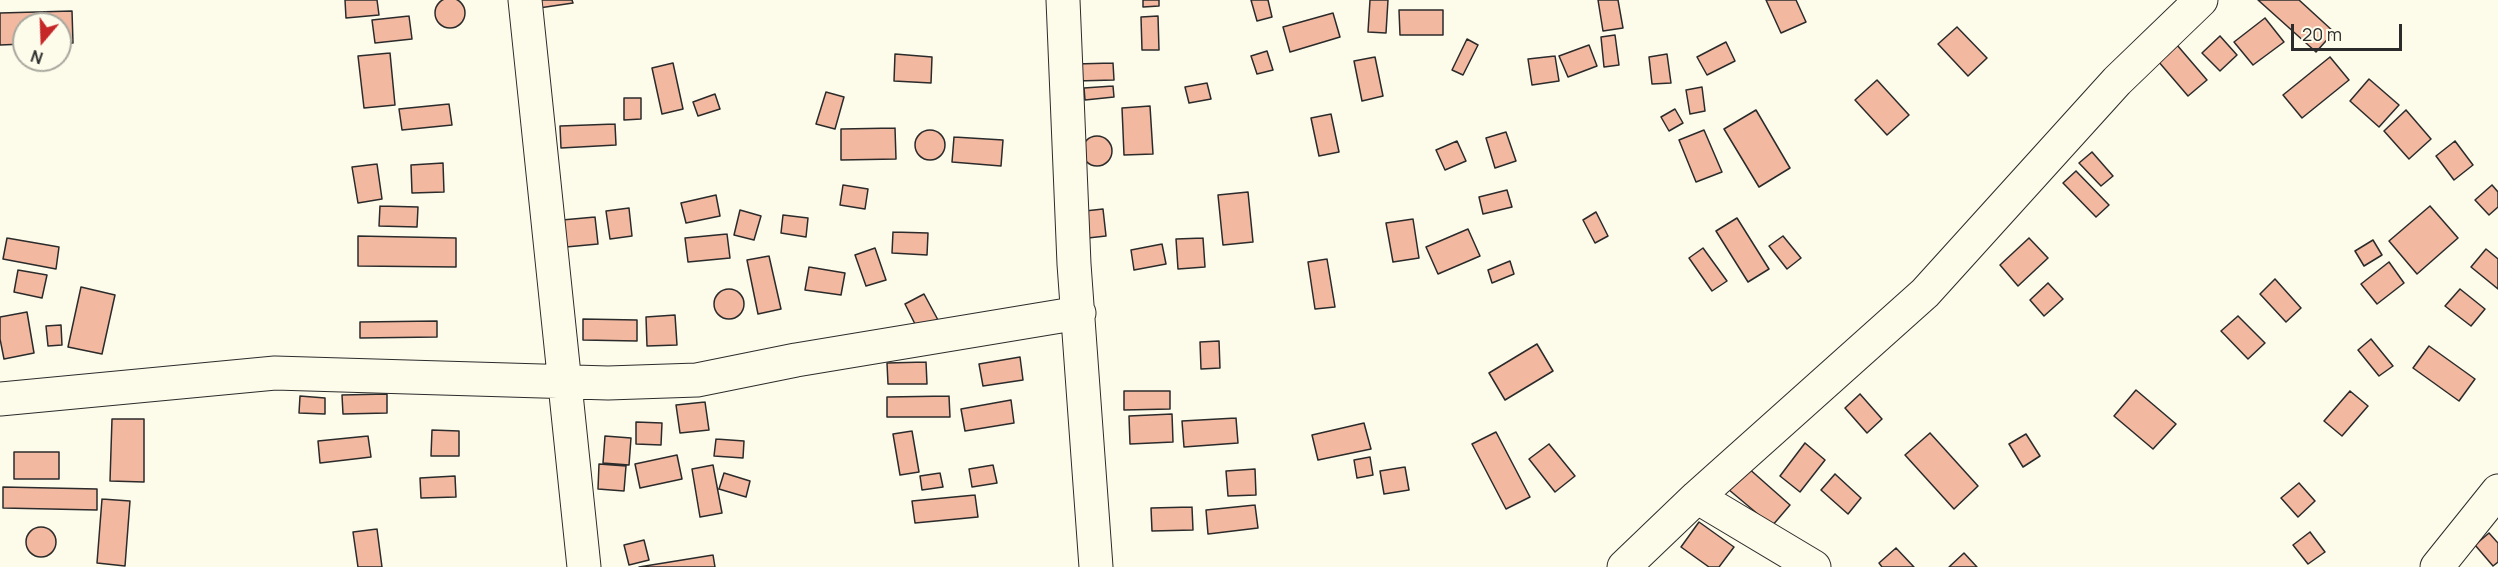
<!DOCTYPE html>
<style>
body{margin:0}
#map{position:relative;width:2498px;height:567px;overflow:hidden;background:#fdfbea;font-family:Manrope,sans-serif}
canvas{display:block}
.north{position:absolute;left:12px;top:12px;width:60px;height:60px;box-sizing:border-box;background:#fdfbea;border:2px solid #a9a89e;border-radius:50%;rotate:199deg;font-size:16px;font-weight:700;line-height:24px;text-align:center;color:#2b2b2b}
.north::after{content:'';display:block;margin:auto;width:21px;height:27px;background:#c62828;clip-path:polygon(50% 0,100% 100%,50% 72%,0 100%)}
.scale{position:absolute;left:2291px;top:24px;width:111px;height:27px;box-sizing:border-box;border:3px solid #2b2b2b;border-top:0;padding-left:8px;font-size:18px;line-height:21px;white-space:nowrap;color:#2b2b2b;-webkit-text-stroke:4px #fdfbea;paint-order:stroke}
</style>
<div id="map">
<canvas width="2498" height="567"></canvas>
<div class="north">N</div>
<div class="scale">20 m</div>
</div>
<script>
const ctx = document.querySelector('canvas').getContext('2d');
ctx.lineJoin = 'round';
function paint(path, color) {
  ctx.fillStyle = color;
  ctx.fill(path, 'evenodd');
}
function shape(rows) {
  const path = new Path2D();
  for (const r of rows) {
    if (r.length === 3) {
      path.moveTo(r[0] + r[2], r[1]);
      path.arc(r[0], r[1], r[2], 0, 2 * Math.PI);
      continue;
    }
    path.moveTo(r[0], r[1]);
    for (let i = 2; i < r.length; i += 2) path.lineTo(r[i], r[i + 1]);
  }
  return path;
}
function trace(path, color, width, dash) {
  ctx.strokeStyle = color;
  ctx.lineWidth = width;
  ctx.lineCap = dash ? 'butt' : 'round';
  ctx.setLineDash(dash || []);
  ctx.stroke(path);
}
const building = shape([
 [450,13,15],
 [345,0,377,0,379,15,346,18,345,0],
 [538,0,572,0,573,3,539,8,538,0],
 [1143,0,1159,0,1159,6,1143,7,1143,0],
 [1251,0,1268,0,1272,17,1257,21,1251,0],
 [1370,0,1388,0,1386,33,1368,32,1370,0],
 [1598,0,1618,0,1623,28,1603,31,1598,0],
 [1766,0,1796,0,1806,22,1781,33,1766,0],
 [2258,0,2299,0,2334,32,2316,52,2258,0],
 [1399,10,1443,10,1443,35,1400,35,1399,10],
 [72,11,73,43,60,43,60,24,24,24,24,44,0,45,0,13,72,11],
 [1333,13,1340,37,1290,52,1283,27,1333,13],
 [409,16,412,39,375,43,372,20,409,16],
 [1158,16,1159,50,1142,50,1141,17,1158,16],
 [2265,18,2284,42,2253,65,2234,42,2265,18],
 [1957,27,1987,58,1968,76,1938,44,1957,27],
 [1615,35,1619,65,1604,67,1601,37,1615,35],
 [2220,36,2237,55,2220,71,2202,53,2220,36],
 [1467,39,1478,45,1463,75,1452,70,1467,39],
 [1726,42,1735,61,1707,75,1697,57,1726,42],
 [1589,45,1597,66,1568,77,1559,56,1589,45],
 [2177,45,2207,80,2188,96,2158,61,2177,45],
 [1267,51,1273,70,1257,74,1251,56,1267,51],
 [390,53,395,105,364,108,358,56,390,53],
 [895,54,932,57,931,83,894,81,895,54],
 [1667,54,1671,83,1652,84,1649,57,1667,54],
 [1555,56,1559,81,1532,85,1528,59,1555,56],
 [1375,57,1383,96,1362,101,1354,61,1375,57],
 [2330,57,2349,80,2302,118,2283,95,2330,57],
 [673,63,683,109,662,114,652,68,673,63],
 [1113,63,1114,80,1076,81,1075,64,1113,63],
 [2369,79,2399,105,2379,127,2350,101,2369,79],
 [1877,80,1909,115,1887,135,1855,100,1877,80],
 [1207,83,1211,99,1189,103,1185,87,1207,83],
 [1113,86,1114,97,1085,100,1084,88,1113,86],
 [1702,87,1705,111,1690,114,1686,90,1702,87],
 [826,92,844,97,835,129,816,124,826,92],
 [715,94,720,109,698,116,693,102,715,94],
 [624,98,641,98,641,119,624,120,624,98],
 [449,104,452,125,402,130,399,109,449,104],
 [1150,106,1153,154,1124,155,1122,108,1150,106],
 [1675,109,1683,123,1669,131,1661,117,1675,109],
 [1756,110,1790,168,1759,187,1724,129,1756,110],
 [2406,110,2431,139,2409,159,2384,131,2406,110],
 [1331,114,1339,152,1319,156,1311,118,1331,114],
 [615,124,616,145,561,148,560,126,615,124],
 [895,128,896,159,841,160,841,129,895,128],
 [930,145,15],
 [1704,130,1722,172,1696,182,1679,140,1704,130],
 [1506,132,1516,161,1495,168,1486,138,1506,132],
 [1097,151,15],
 [954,137,1003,140,1001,166,952,162,954,137],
 [1457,141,1466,161,1445,170,1436,150,1457,141],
 [2455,141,2473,165,2454,180,2436,156,2455,141],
 [2092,152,2113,176,2101,186,2079,163,2092,152],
 [443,163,444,192,412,193,411,165,443,163],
 [377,164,382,199,358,203,352,167,377,164],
 [2076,171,2109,205,2096,217,2063,183,2076,171],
 [843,185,868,189,865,209,840,205,843,185],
 [2492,185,2498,192,2498,207,2489,215,2475,200,2492,185],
 [1507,190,1512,207,1483,214,1479,197,1507,190],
 [1248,192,1253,242,1223,245,1218,195,1248,192],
 [716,195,720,216,686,223,681,203,716,195],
 [380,206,418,207,417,227,379,226,380,206],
 [2430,206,2458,238,2417,274,2389,241,2430,206],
 [629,208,632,236,610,239,606,211,629,208],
 [1103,209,1106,236,1088,238,1085,211,1103,209],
 [740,210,761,216,754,240,734,235,740,210],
 [1596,212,1608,236,1595,243,1583,220,1596,212],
 [783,215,808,218,806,237,781,233,783,215],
 [595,217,598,244,566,247,562,220,595,217],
 [1737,218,1769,269,1748,282,1716,231,1737,218],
 [1413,219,1419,258,1393,262,1386,223,1413,219],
 [1468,229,1480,256,1438,274,1426,247,1468,229],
 [893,232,928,233,927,255,892,253,893,232],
 [727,234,730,258,688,262,685,238,727,234],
 [358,236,456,238,456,267,358,266,358,236],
 [1783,236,1801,258,1787,269,1769,246,1783,236],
 [7,238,59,247,56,269,3,259,7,238],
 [1203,238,1205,267,1178,269,1176,239,1203,238],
 [2029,238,2048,258,2018,286,2000,265,2029,238],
 [2373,240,2382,255,2364,266,2355,251,2373,240],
 [1162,244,1166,264,1134,270,1131,250,1162,244],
 [875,248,886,280,866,286,855,255,875,248],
 [1703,248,1727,281,1712,291,1689,258,1703,248],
 [2486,249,2498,259,2498,289,2471,267,2486,249],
 [769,256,781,309,758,314,747,260,769,256],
 [1327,259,1335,307,1315,309,1308,262,1327,259],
 [1510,261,1514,274,1492,283,1488,270,1510,261],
 [2389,262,2404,283,2377,304,2361,284,2389,262],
 [809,267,845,273,841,295,805,290,809,267],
 [18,270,47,275,42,298,14,292,18,270],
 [2275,279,2301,308,2286,322,2260,294,2275,279],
 [2048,283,2063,299,2044,316,2030,300,2048,283],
 [81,287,115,295,102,354,68,347,81,287],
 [729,304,15],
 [2460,289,2485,309,2471,326,2445,306,2460,289],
 [924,294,938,320,918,330,905,304,924,294],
 [27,312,34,353,4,359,0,339,0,317,27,312],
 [675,315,677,345,647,346,646,317,675,315],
 [2238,316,2265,343,2248,359,2221,331,2238,316],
 [583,319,637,320,637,341,583,340,583,319],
 [437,321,437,337,360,338,360,322,437,321],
 [61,325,62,345,48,346,46,326,61,325],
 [2371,339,2393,366,2379,376,2358,350,2371,339],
 [1219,341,1220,368,1201,369,1200,342,1219,341],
 [1537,344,1553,371,1505,400,1489,373,1537,344],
 [2429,346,2475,379,2459,401,2413,368,2429,346],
 [1020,357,1023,380,983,386,979,364,1020,357],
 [926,362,927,384,888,384,887,363,926,362],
 [2136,390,2176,424,2153,449,2114,416,2136,390],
 [1124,391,1170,391,1170,409,1124,410,1124,391],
 [2350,391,2368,406,2342,436,2324,421,2350,391],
 [387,394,387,413,343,414,342,395,387,394],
 [1860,394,1882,419,1867,433,1845,408,1860,394],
 [300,396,325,398,325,414,299,413,300,396],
 [949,396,950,417,887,417,887,397,949,396],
 [1011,400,1014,423,965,431,961,409,1011,400],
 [705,402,709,430,680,433,676,405,705,402],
 [1172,414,1173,442,1130,444,1129,416,1172,414],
 [1236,418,1238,443,1184,447,1182,421,1236,418],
 [112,419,144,419,144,482,110,481,112,419],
 [636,422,662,423,661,445,636,444,636,422],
 [1364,423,1371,449,1318,460,1312,435,1364,423],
 [432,430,459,431,459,456,431,456,432,430],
 [912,431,919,472,900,475,893,434,912,431],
 [1496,432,1530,497,1506,509,1472,444,1496,432],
 [1930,433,1978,486,1954,509,1905,455,1930,433],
 [2026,434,2040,456,2023,467,2009,444,2026,434],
 [368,436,371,457,320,463,318,441,368,436],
 [605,436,631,438,629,465,603,463,605,436],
 [716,439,744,441,743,458,714,456,716,439],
 [1805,443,1825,460,1800,492,1780,476,1805,443],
 [1549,444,1575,476,1555,492,1529,459,1549,444],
 [14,452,59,452,59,479,14,479,14,452],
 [677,455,682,479,640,488,635,464,677,455],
 [1370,457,1373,475,1357,478,1354,460,1370,457],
 [599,464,626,466,624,491,598,489,599,464],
 [713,465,722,513,700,517,692,469,713,465],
 [993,465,997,483,972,487,969,469,993,465],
 [1405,467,1409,490,1384,494,1380,471,1405,467],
 [1747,467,1790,505,1772,526,1728,489,1747,467],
 [1255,469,1256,495,1228,496,1226,471,1255,469],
 [724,473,750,481,746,497,719,489,724,473],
 [940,473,943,487,922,490,920,476,940,473],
 [1835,474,1861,498,1848,514,1821,490,1835,474],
 [455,476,456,497,421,498,420,478,455,476],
 [2299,483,2315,501,2298,517,2281,498,2299,483],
 [3,487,97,489,97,510,3,508,3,487],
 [975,495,978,517,915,523,912,501,975,495],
 [102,499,130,501,125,566,97,563,102,499],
 [1255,505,1258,528,1208,534,1206,510,1255,505],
 [1192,507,1193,530,1152,531,1151,508,1192,507],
 [1699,522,1734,547,1719,567,1709,567,1681,547,1699,522],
 [41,542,15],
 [377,529,382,567,358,567,353,532,377,529],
 [2310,532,2325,552,2308,564,2293,545,2310,532],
 [2489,533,2498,543,2498,562,2493,566,2475,545,2489,533],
 [644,540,649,560,629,565,624,545,644,540],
 [1896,548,1914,567,1882,567,1879,563,1896,548],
 [1964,553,1977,567,1949,567,1964,553],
 [713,555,715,567,639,567,713,555]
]);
paint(building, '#f2b8a0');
trace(building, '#2b2b2b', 1.5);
const minor = shape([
 [525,0,584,567],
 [1063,0,1074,264,1096,567],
 [0,399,275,373,608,383,697,380,796,360,1079,313],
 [1697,497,1814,567],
 [1624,567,1697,497,1925,293,2117,81,2201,0],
 [2437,567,2498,491]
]);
trace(minor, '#2b2b2b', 35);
trace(minor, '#fdfbea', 33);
</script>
